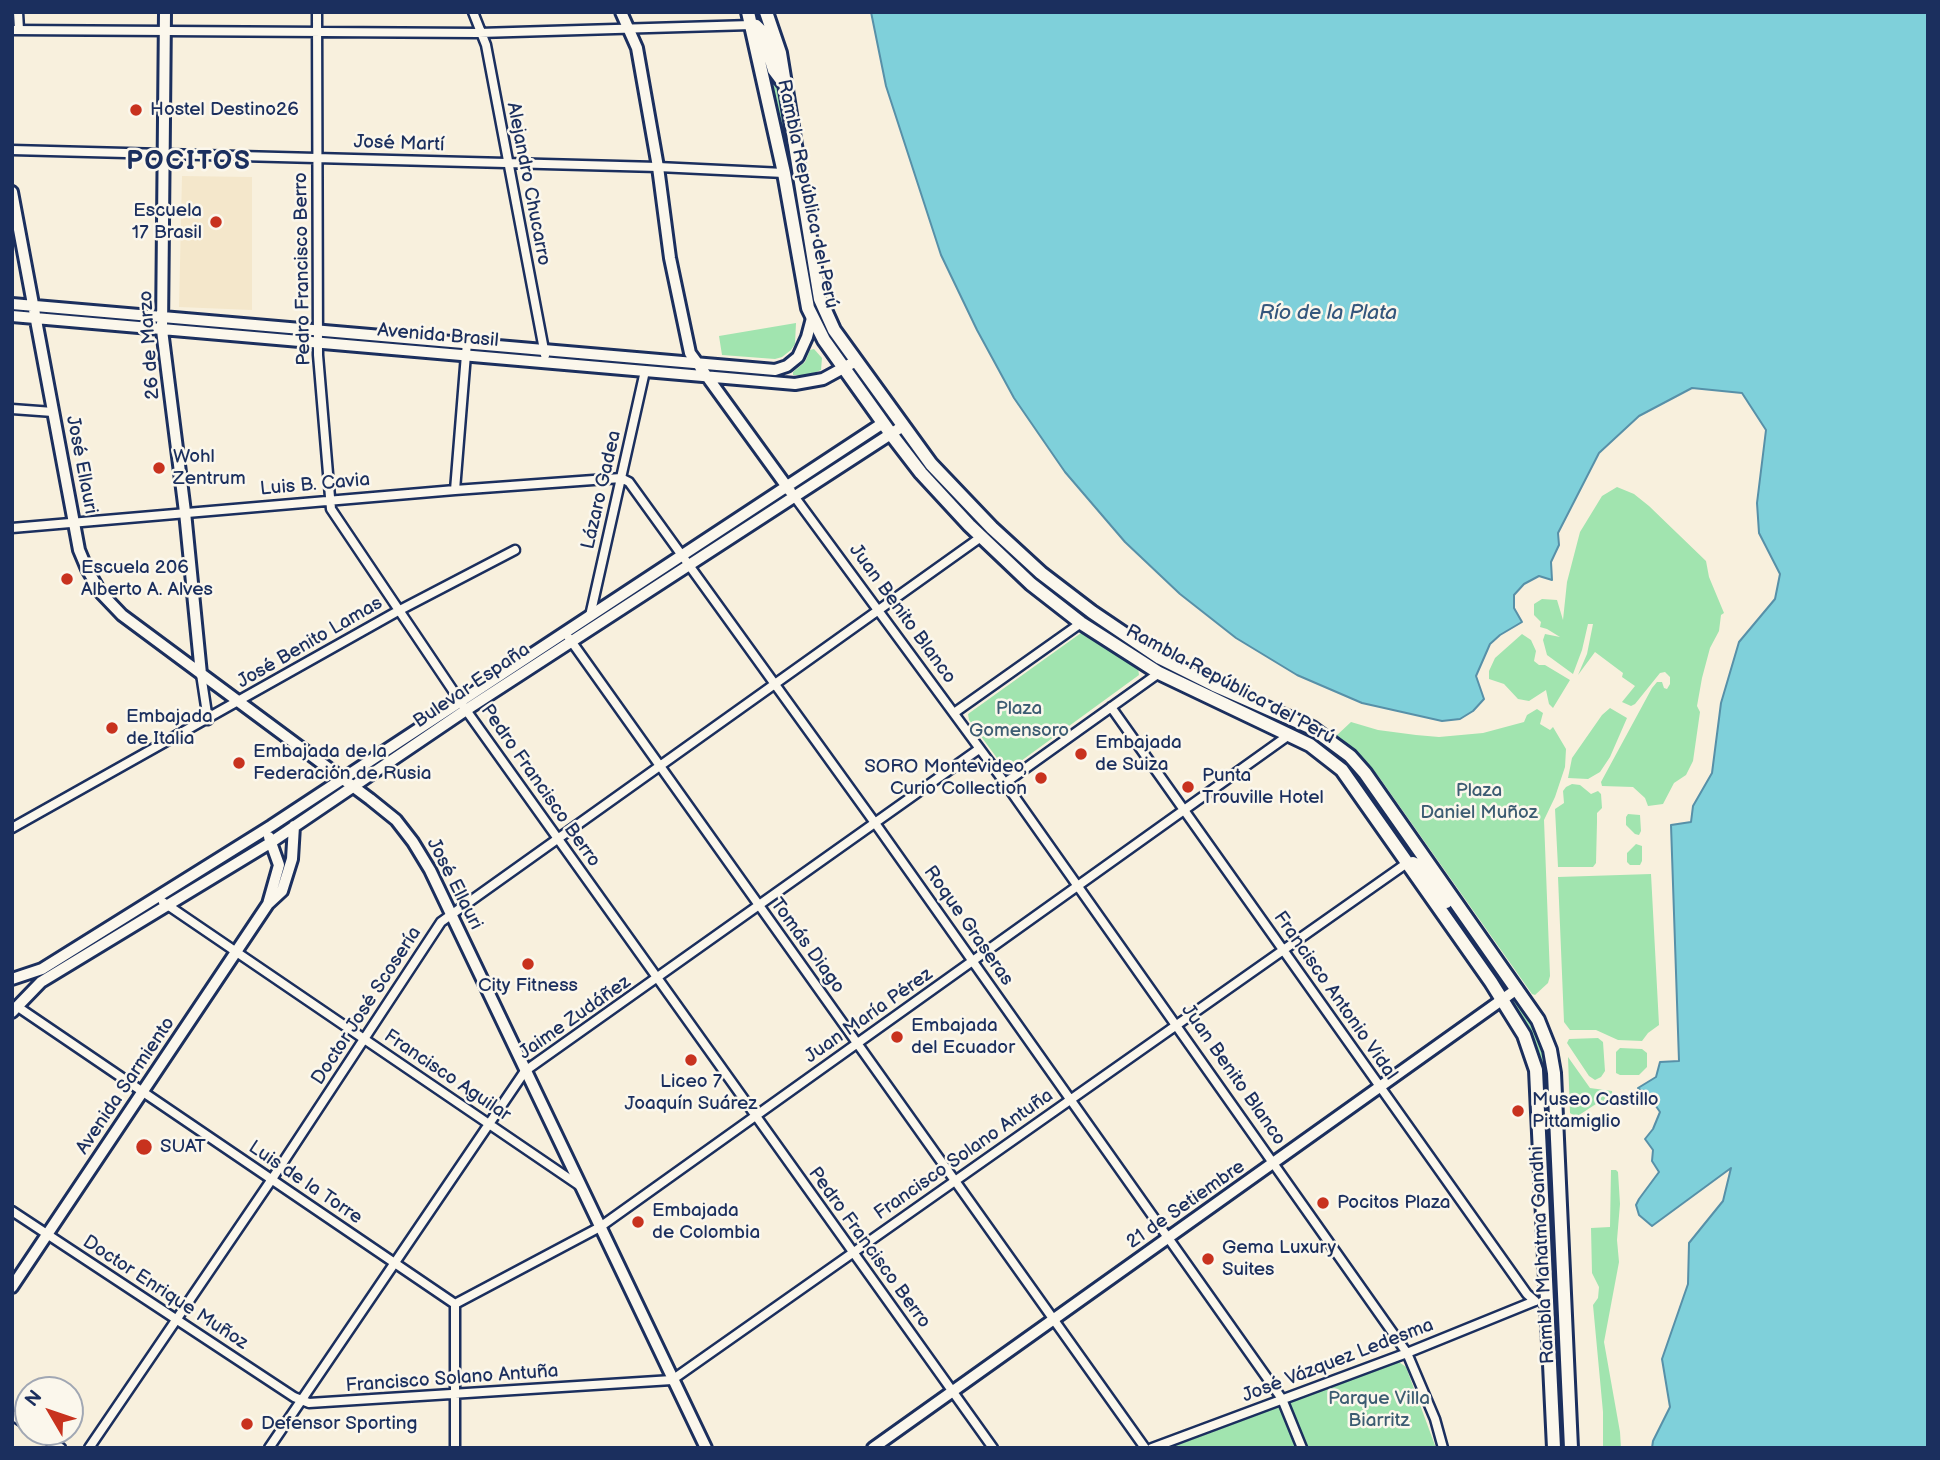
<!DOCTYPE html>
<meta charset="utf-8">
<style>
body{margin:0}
#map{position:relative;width:1940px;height:1460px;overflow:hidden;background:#f8f0dd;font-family:"Balsamiq Sans",sans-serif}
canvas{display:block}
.frame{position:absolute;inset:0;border:14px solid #1b2f5e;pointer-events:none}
.north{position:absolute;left:14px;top:1376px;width:70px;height:70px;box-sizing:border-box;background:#fbf7ec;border:2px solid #a1a7b3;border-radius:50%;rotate:309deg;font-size:19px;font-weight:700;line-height:28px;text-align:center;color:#1b2f5e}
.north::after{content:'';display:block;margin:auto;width:24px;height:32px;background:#c8321e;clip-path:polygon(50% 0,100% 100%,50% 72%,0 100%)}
</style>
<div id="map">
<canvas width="1940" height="1460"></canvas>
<div class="frame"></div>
<div class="north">N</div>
</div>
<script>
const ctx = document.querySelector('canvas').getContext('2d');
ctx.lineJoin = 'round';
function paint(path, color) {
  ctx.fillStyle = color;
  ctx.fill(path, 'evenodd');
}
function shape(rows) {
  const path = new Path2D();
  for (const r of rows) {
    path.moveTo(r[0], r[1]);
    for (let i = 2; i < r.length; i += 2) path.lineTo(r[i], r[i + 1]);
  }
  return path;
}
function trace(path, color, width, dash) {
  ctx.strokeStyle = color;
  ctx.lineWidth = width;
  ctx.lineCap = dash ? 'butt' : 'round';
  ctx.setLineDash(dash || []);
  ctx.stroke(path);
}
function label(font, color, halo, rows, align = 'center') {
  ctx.font = font + ' "Balsamiq Sans",sans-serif';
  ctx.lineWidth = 5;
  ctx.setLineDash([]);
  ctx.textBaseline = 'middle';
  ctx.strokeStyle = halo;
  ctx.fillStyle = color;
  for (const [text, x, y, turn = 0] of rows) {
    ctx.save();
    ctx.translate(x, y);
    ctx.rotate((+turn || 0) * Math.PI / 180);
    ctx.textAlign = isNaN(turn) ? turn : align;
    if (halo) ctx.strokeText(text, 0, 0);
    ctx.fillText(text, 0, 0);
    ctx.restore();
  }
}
paint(shape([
 [182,176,252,177,252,310,179,307]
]), '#f4e7cb');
paint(shape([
 [760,34,780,91,814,300,820,317,843,356,823,326,812,300,787,157],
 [796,323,795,344,791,350,782,357,775,359,722,355,719,336],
 [814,349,822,358,821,370,809,375,793,375,793,372,805,362,810,350],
 [1617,487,1634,494,1649,506,1706,561,1709,577,1724,613,1721,615,1719,631,1710,648,1702,678,1697,706,1700,712,1693,761,1686,775,1674,783,1663,804,1648,806,1645,798,1633,787,1602,786,1601,782,1652,688,1657,682,1662,682,1664,688,1667,689,1670,684,1670,677,1665,672,1660,673,1635,704,1631,706,1622,702,1635,686,1622,677,1623,673,1595,652,1578,675,1587,654,1593,624,1588,624,1582,650,1573,674,1547,655,1543,640,1545,634,1560,637,1547,629,1540,627,1541,622,1534,615,1534,604,1542,599,1557,600,1563,620,1567,582,1580,532,1602,496],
 [1081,633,1085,633,1138,668,1139,675,1010,769,1005,769,969,720,968,714],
 [1522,634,1531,640,1536,651,1534,661,1539,665,1545,665,1570,680,1553,708,1549,704,1546,690,1529,701,1518,699,1504,684,1489,679,1489,671,1495,658],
 [1610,708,1627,718,1610,757,1600,772,1588,779,1568,778,1572,758,1602,715],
 [1537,709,1543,713,1540,724,1550,730,1553,727,1566,749,1565,767,1555,797,1544,820,1550,976,1548,983,1535,995,1532,994,1379,777,1360,755,1336,736,1351,722,1378,730,1416,735,1439,737,1483,733,1524,722,1527,715],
 [1287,725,1321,742,1353,767,1421,862,1411,859,1336,758,1314,740,1287,727],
 [1572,784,1580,785,1591,794,1598,791,1601,794,1602,808,1597,813,1597,822,1596,863,1593,867,1558,867,1555,809,1564,803,1563,791,1566,787],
 [1628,814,1640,815,1641,831,1639,835,1635,834,1626,825,1626,817],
 [1636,844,1642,846,1642,861,1640,865,1630,865,1627,862,1627,853],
 [1422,872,1466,934,1488,955,1509,984,1503,990],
 [1651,874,1659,1025,1648,1033,1642,1041,1618,1040,1596,1030,1570,1030,1564,1022,1558,877],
 [1516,996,1533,1021,1548,1061,1558,1306,1552,1299,1542,1080,1538,1053,1533,1037,1511,1001],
 [1598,1038,1603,1042,1605,1071,1601,1077,1595,1080,1589,1076,1567,1043,1569,1039],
 [1620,1048,1642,1049,1647,1053,1647,1067,1639,1075,1620,1075,1616,1073,1616,1052],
 [1568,1057,1590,1088,1612,1091,1613,1103,1596,1104,1576,1117,1570,1113],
 [1611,1170,1616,1170,1618,1172,1620,1204,1617,1240,1619,1262,1604,1342,1620,1432,1621,1448,1603,1448,1603,1412,1593,1305,1598,1298,1599,1287,1592,1273,1591,1228,1610,1227],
 [1553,1317,1559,1419,1565,1434,1566,1448,1559,1448],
 [1399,1362,1406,1367,1436,1448,1169,1448]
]), '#a1e4af');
const water = shape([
 [871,12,1928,12,1928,1448,1652,1448,1653,1441,1670,1407,1662,1359,1688,1284,1689,1243,1723,1201,1731,1168,1652,1226,1639,1215,1636,1205,1639,1199,1659,1172,1652,1161,1653,1150,1645,1139,1653,1129,1660,1112,1651,1099,1638,1088,1656,1077,1660,1062,1679,1061,1671,825,1691,822,1693,806,1712,773,1721,703,1739,642,1775,599,1780,574,1759,533,1757,503,1766,430,1742,393,1692,388,1639,416,1599,453,1558,533,1559,545,1551,562,1552,580,1539,576,1524,584,1514,595,1514,608,1522,622,1500,635,1490,644,1476,676,1484,699,1473,711,1460,719,1442,721,1362,703,1297,675,1236,638,1180,594,1125,542,1065,472,1014,398,977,330,941,255,886,86,871,12]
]);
paint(water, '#7fd0da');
trace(water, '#5790a8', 2);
const street = shape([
 [18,12,19,30],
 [317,12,318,355,331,509,466,710,993,1448],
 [473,12,486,45,545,355],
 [12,30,479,33,751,25],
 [12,150,658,167,784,173],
 [12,409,53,412],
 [455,490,467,342],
 [794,496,1005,783,1407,1353,1435,1419,1443,1448],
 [12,528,455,490,621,478,629,482,875,823,1282,1399,1302,1448],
 [590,616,645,371],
 [569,638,1145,1448],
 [201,674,208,720],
 [1111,707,1527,1294,1535,1301],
 [954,713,1081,623],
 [1005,783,1159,673],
 [12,828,398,611,515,550],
 [163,902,580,1186],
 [18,1007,455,1304],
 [12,1211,294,1397,309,1403,672,1380,1407,863],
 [455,1304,600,1227,1289,735],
 [12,1415,28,1426],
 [37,1432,61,1448],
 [89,1448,272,1179,441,922,981,537],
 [269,1448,525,1071,979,749],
 [455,1448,455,1304],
 [1152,1448,1407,1353,1535,1301]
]);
const secondary = shape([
 [165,12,162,330,185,512,201,674],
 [621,12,637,48,658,167,670,258,690,353,790,491],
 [12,192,74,523,79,550,87,569,101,593,122,615,370,799,396,820,413,842,430,870,706,1448],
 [12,304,775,370,787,366,798,357,807,337,812,318],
 [12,316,795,384,823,379,856,361],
 [268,904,279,865,269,837],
 [12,979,42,969,271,826,883,423],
 [12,1012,41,982,270,843,466,710,903,426],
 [12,1287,268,904,282,891,292,859,294,826],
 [873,1448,1517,989]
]);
const primary = shape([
 [748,12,784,173,808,308,824,340,891,434,921,473,969,525,1031,584,1081,623,1159,673,1310,745,1342,770,1491,982,1524,1035,1536,1070,1554,1448],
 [766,12,780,53,820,299,834,330,931,464,992,528,1041,573,1092,612,1160,658,1214,685,1312,728,1350,756,1365,773,1538,1020,1550,1050,1554,1073,1571,1448],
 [751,25,756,26,763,33,774,70,783,82],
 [1413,863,1421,867,1446,902]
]);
trace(street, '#1b2f5e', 13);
trace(secondary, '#1b2f5e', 16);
trace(primary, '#1b2f5e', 18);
trace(street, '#fbf7ec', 8);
trace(secondary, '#fbf7ec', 10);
trace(primary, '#fbf7ec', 12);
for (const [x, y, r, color] of [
 [136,110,7,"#c8321e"],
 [216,222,7,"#c8321e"],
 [159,468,7,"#c8321e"],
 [67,579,7,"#c8321e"],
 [112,728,7,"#c8321e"],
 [1081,754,7,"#c8321e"],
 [239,763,7,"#c8321e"],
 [1041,778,7,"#c8321e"],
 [1188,787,7,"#c8321e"],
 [528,964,7,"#c8321e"],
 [897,1037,7,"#c8321e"],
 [691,1060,7,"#c8321e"],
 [1518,1111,7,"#c8321e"],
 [144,1147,9,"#c8321e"],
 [1323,1203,7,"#c8321e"],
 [638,1222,7,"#c8321e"],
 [1208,1259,7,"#c8321e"],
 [247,1424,7,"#c8321e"]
]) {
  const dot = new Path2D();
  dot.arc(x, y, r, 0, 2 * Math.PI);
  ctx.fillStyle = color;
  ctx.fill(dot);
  trace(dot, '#fbf7ec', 2.5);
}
label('19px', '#1b2f5e', '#fbf7ec', [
 ["Hostel Destino26",150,110],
 ["Escuela",202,211,"right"],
 ["17 Brasil",202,233,"right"],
 ["Wohl",173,457],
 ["Zentrum",173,479],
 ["Escuela 206",81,568],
 ["Alberto A. Alves",81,590],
 ["Embajada",126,717],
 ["de Italia",126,739],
 ["Embajada",1095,743],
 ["de Suiza",1095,765],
 ["Embajada de la",253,752],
 ["Federación de Rusia",253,774],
 ["SORO Montevideo,",1027,767,"right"],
 ["Curio Collection",1027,789,"right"],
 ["Punta",1202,776],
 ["Trouville Hotel",1202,798],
 ["City Fitness",528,986,"center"],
 ["Embajada",911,1026],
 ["del Ecuador",911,1048],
 ["Liceo 7",691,1082,"center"],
 ["Joaquín Suárez",691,1104,"center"],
 ["Museo Castillo",1532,1100],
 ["Pittamiglio",1532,1122],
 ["SUAT",160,1147],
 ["Pocitos Plaza",1337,1203],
 ["Embajada",652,1211],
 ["de Colombia",652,1233],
 ["Gema Luxury",1222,1248],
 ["Suites",1222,1270],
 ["Defensor Sporting",261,1424]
], 'left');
label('19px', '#1b2f5e', '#fbf7ec', [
 ["José Martí",399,144,2],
 ["Alejandro Chucarro",528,184,79],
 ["Rambla República del Perú",807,194,78],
 ["Pedro Francisco Berro",303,269,-91],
 ["Avenida Brasil",438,336,5],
 ["26 de Marzo",150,345,-94],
 ["José Ellauri",81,465,79],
 ["Luis B. Cavia",315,485,-5],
 ["Lázaro Gadea",602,490,-77],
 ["Juan Benito Blanco",902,614,54],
 ["José Benito Lamas",310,643,-30],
 ["Rambla República del Perú",1230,685,28],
 ["Bulevar España",472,686,-34],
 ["Pedro Francisco Berro",540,786,55],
 ["José Ellauri",454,884,63],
 ["Roque Graseras",968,926,55],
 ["Tomás Diago",807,946,54],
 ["Francisco Antonio Vidal",1335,996,55],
 ["Doctor José Scosería",367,1006,-57],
 ["Juan María Pérez",869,1016,-35],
 ["Jaime Zudáñez",575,1018,-35],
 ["Juan Benito Blanco",1233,1075,55],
 ["Francisco Aguilar",447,1076,34],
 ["Avenida Sarmiento",126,1086,-56],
 ["Francisco Solano Antuña",964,1155,-35],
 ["Luis de la Torre",305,1183,34],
 ["21 de Setiembre",1186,1205,-35],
 ["Pedro Francisco Berro",869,1248,54],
 ["Rambla Mahatma Gandhi",1543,1255,-93],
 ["Doctor Enrique Muñoz",165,1293,33],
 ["José Vázquez Ledesma",1338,1361,-21],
 ["Francisco Solano Antuña",452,1379,-4]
]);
label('19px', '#3c5c72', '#fbf7ec', [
 ["Plaza",1019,709],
 ["Gomensoro",1019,731],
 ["Plaza",1479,791],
 ["Daniel Muñoz",1479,813],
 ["Parque Villa",1379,1399],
 ["Biarritz",1379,1421]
]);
label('italic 21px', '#34577d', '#fbf7ec', [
 ["Río de la Plata",1328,314]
]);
ctx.letterSpacing = '2px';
label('bold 26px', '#1b2f5e', '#fbf7ec', [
 ["POCITOS",189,162]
]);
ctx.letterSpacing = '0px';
</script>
